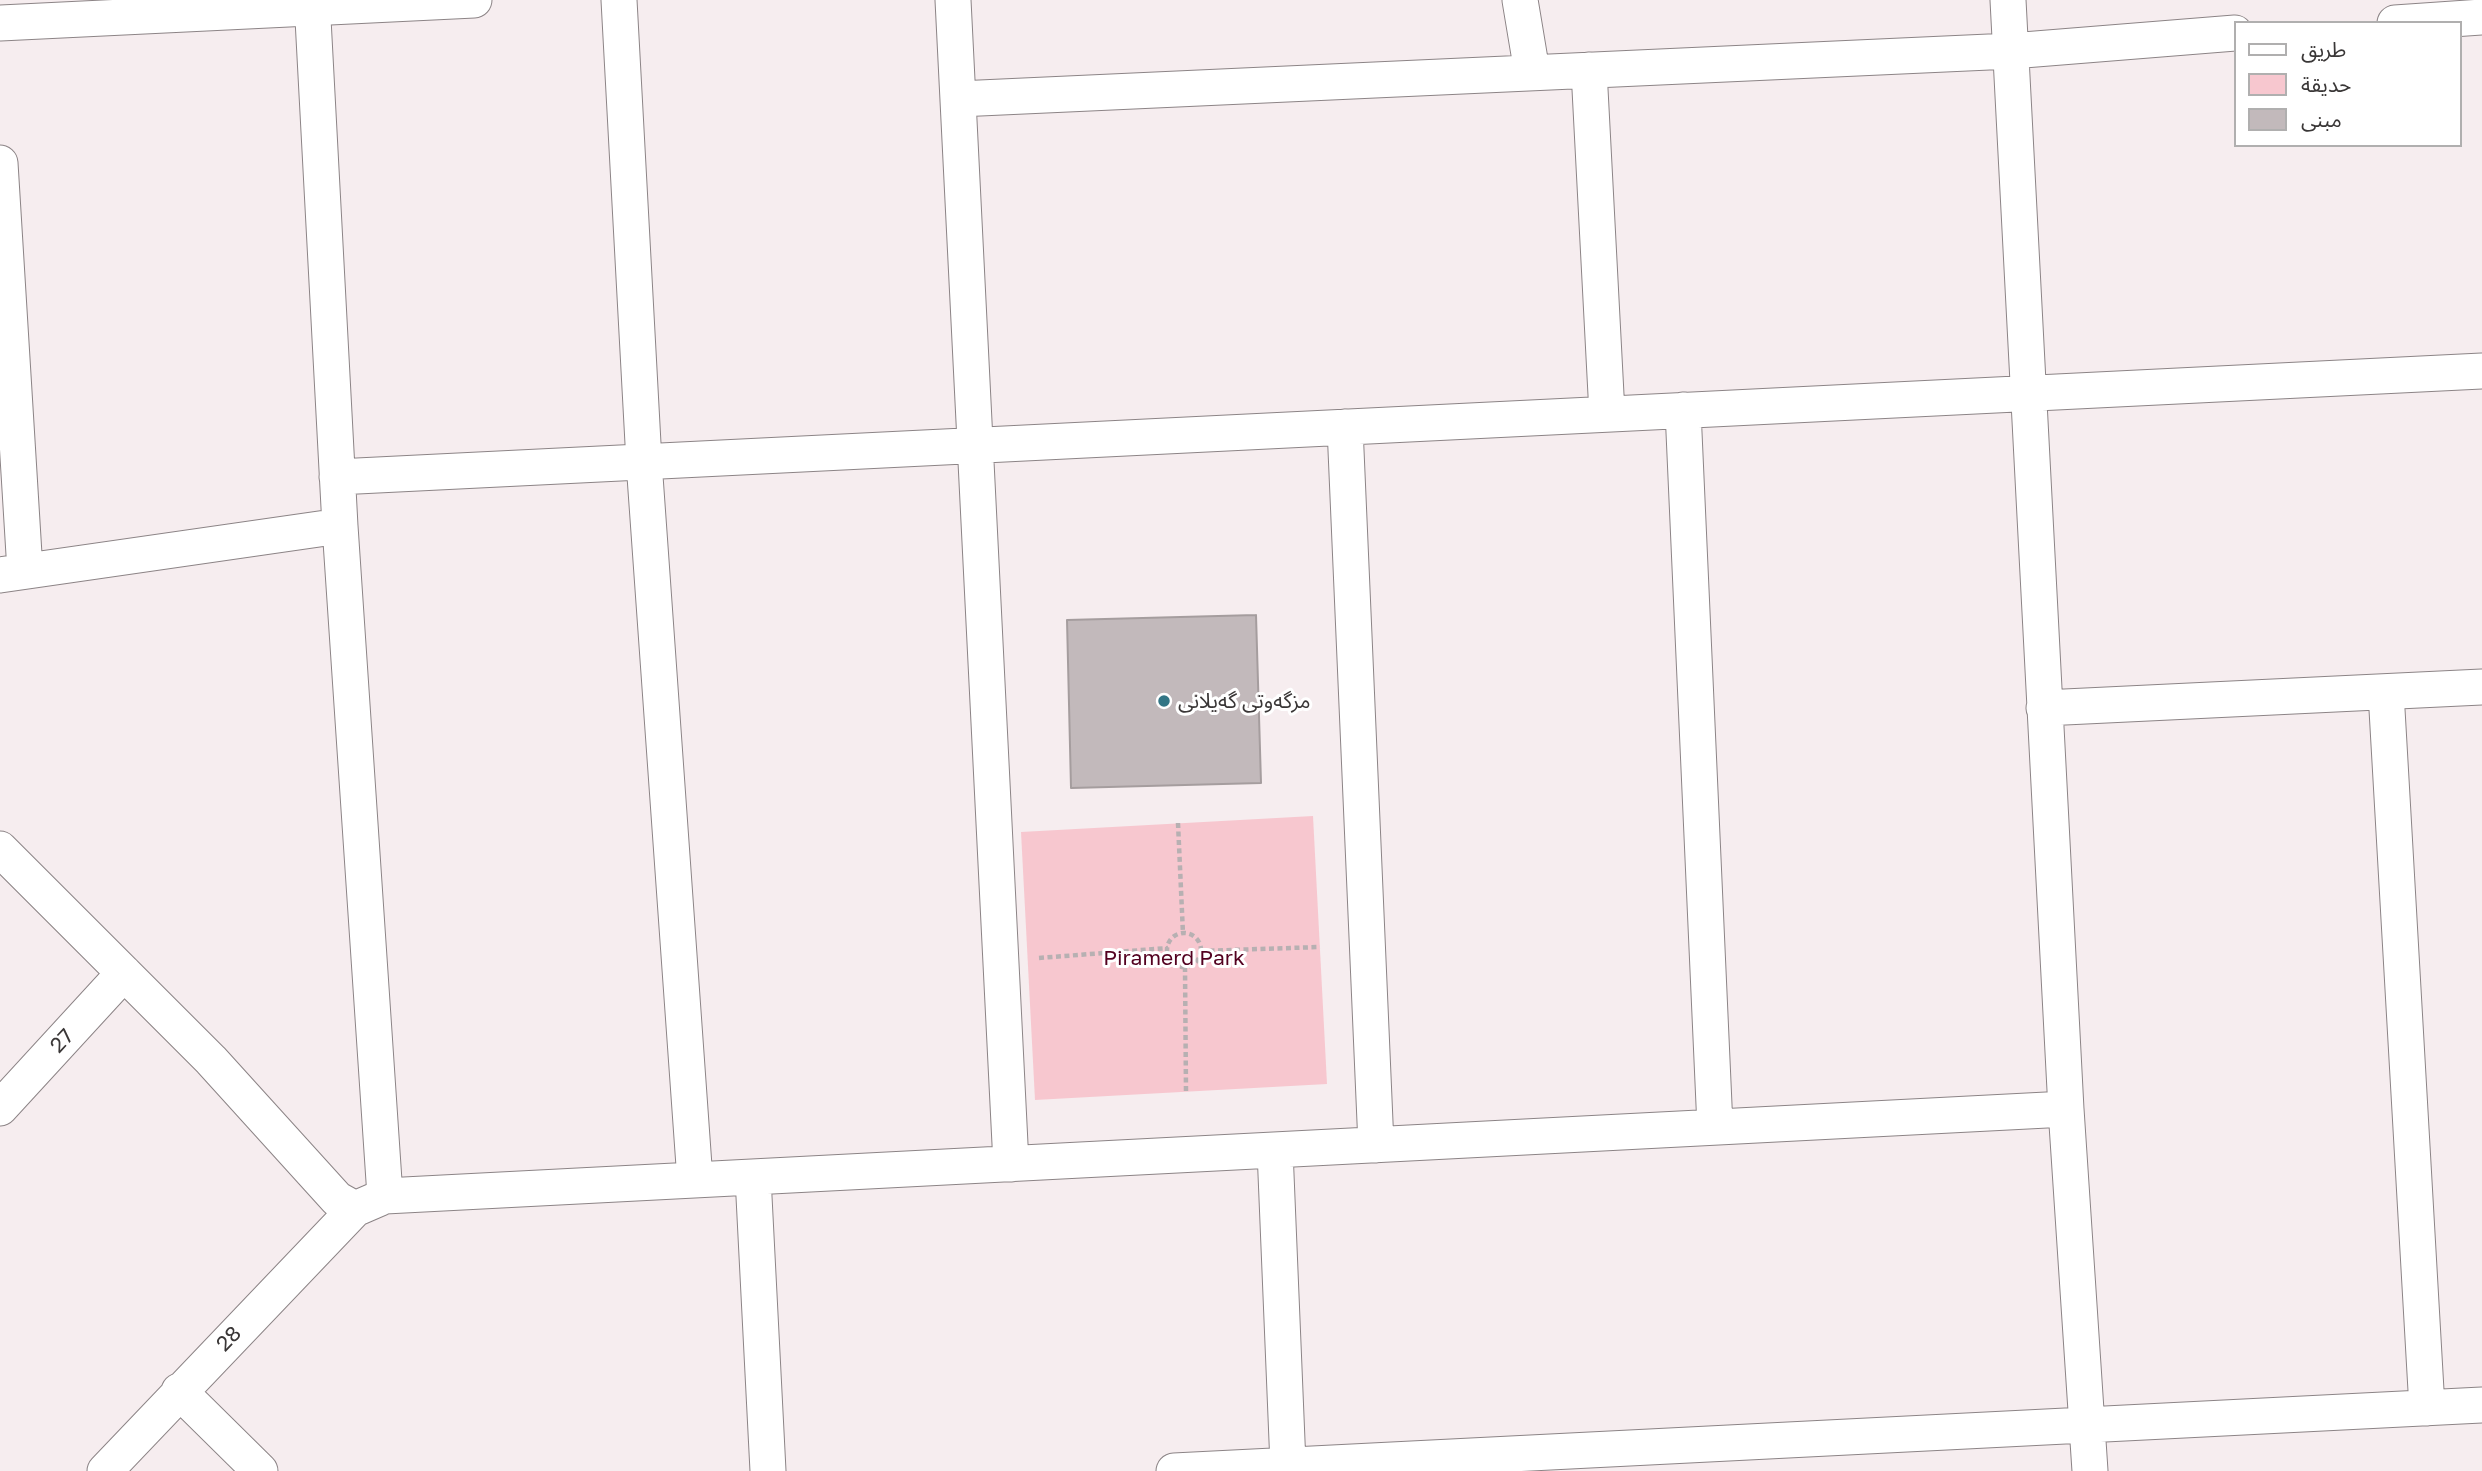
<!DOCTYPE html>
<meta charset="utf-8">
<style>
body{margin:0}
#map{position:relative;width:2482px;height:1471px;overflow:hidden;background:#f6edef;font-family:"Golos Text","Noto Sans Arabic",sans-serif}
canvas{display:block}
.legend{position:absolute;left:2234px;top:21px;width:228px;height:126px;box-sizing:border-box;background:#fff;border:2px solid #b0afaf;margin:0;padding:9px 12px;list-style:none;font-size:21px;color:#3a3737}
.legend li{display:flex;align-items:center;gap:14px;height:35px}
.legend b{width:35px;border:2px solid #b0afaf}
</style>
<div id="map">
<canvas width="2482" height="1471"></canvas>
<ul class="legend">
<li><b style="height:9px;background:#fff"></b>طريق</li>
<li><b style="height:19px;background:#f7c7cf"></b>حديقة</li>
<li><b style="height:19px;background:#c2b9bb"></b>مبنى</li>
</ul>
</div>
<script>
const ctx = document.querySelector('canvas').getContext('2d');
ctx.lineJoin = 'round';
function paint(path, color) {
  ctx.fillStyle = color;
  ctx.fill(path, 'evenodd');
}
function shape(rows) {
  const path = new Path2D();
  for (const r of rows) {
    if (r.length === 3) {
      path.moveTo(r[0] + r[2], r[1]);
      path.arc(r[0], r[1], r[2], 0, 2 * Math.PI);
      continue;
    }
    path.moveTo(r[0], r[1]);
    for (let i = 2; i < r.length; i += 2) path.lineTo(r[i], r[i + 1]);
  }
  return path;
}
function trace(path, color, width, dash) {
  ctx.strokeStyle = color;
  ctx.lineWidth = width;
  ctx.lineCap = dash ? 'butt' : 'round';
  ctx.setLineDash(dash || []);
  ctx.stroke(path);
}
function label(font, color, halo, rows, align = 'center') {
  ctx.font = font + ' "Golos Text","Noto Sans Arabic",sans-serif';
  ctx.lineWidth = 6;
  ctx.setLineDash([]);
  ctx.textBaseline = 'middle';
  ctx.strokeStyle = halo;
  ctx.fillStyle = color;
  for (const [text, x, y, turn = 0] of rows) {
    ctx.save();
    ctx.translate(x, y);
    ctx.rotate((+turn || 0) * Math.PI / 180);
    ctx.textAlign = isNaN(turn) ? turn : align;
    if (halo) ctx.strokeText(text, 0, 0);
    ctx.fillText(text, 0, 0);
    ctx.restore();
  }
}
paint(shape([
 [1313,816,1327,1084,1035,1100,1021,832]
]), '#f7c7cf');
const building = shape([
 [1256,615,1261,783,1071,788,1067,620,1256,615]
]);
paint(building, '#c2b9bb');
trace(building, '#a59d9e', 2);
const street = shape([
 [312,0,340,526,385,1196],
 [619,0,644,462,695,1180],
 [953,0,1011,1164],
 [1520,0,1532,72],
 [2008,0,2066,1109,2090,1471],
 [0,23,474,0],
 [2395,23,2482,17],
 [1589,70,1607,414],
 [958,99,2011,51,2235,33],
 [0,163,25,571],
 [1683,410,1715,1127],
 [1345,427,1376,1145],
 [337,477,2482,371],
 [0,575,340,526],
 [2386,692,2427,1408],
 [2044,708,2482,687],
 [0,849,211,1060,337,1199,355,1209],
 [0,1108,124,973],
 [1275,1150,1288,1465],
 [753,1177,768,1471],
 [179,1391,260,1471],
 [105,1471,355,1209,385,1196,2066,1109],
 [1174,1471,2482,1405]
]);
trace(street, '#8c8486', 37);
trace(shape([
 [1178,823,1183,934],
 [1184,950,17],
 [1201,951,1320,947],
 [1039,958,1168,948],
 [1185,967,1186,1092]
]), '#b7b0b2', 4.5, [5, 3.5]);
trace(street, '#fff', 35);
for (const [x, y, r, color] of [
 [1164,701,7,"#327585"]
]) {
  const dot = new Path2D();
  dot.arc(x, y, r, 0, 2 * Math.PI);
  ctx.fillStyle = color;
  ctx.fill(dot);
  trace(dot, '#fff', 2.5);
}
label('21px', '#3a3737', '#fff', [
 ["مزگەوتی گەیلانی",1178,701]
], 'left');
label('21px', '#530120', '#fff', [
 ["Piramerd Park",1174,958]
]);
label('21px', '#3a3737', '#fff', [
 ["27",62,1041,-47],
 ["28",229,1339,-46]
]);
</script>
